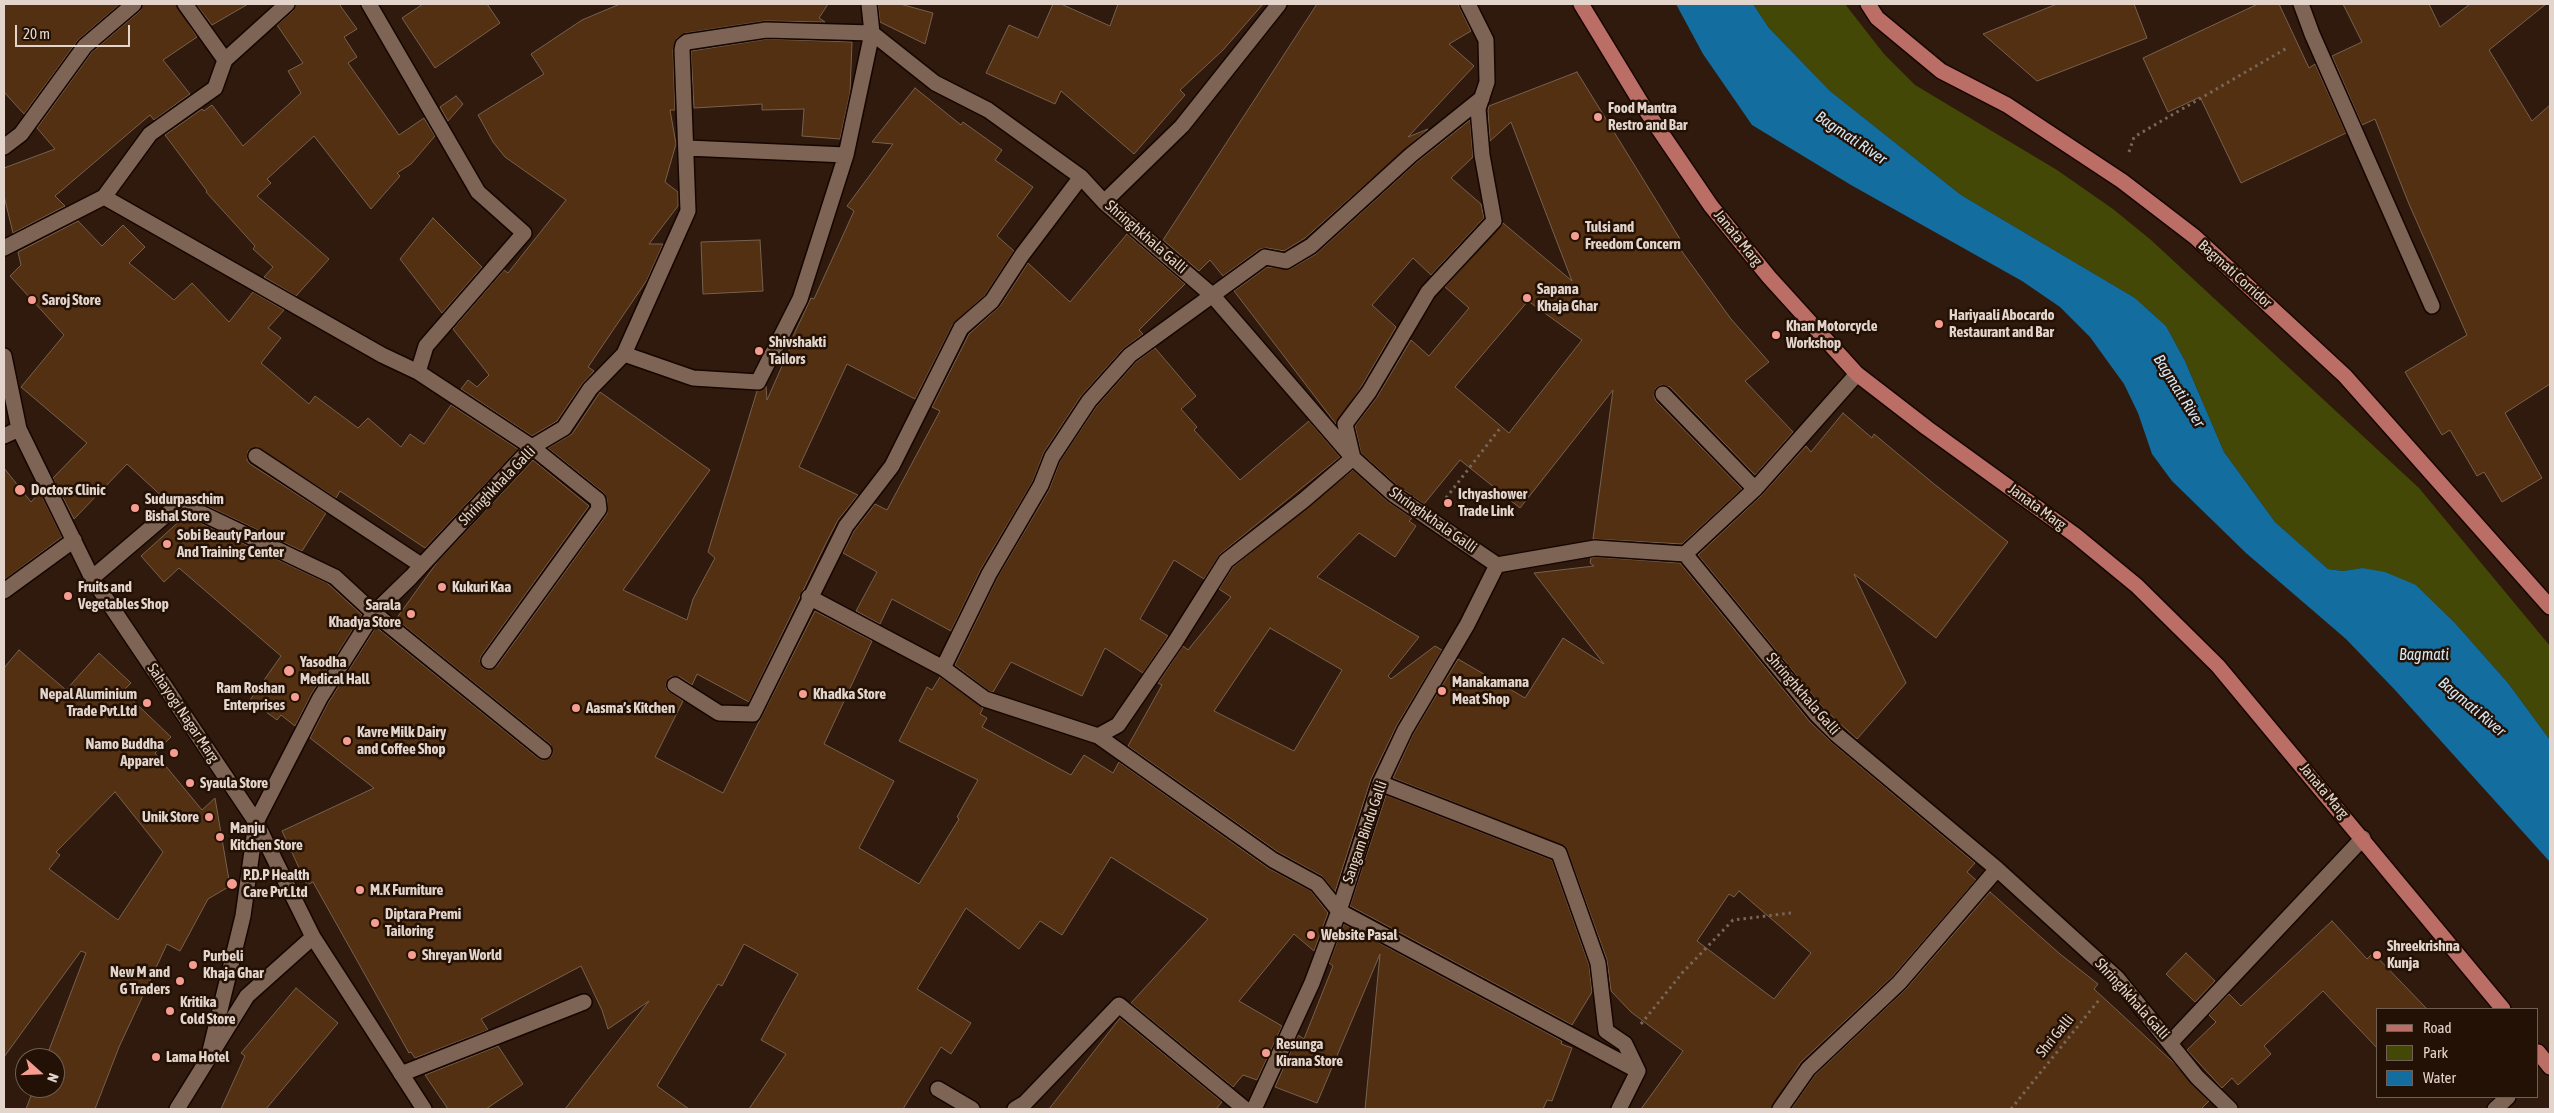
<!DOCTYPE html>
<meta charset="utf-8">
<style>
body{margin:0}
#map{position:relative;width:2554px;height:1113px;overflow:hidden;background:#2f1a0d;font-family:"Asap Condensed",sans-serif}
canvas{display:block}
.frame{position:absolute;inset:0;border:5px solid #e3d5cc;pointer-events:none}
.legend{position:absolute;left:2376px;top:1008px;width:162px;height:90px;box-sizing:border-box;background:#241105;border:1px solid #705f55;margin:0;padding:6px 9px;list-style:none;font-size:15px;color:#e3d5cc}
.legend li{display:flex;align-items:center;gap:10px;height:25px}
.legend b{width:25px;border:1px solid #705f55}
.north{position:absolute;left:15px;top:1048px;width:50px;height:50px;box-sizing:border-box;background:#241105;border:1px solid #705f55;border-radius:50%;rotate:110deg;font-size:14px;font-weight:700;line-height:20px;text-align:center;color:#e3d5cc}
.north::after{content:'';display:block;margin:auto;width:18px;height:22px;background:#f59d90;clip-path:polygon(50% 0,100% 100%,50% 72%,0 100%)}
.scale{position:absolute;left:15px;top:25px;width:115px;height:22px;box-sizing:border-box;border:2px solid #e3d5cc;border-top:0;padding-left:6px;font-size:15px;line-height:18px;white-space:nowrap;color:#e3d5cc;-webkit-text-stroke:4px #241105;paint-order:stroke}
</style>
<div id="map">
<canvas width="2554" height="1113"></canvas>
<div class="frame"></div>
<ul class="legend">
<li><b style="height:6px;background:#ba6e65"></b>Road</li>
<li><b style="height:14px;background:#434806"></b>Park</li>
<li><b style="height:14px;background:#136d9e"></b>Water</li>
</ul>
<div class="north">N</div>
<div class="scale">20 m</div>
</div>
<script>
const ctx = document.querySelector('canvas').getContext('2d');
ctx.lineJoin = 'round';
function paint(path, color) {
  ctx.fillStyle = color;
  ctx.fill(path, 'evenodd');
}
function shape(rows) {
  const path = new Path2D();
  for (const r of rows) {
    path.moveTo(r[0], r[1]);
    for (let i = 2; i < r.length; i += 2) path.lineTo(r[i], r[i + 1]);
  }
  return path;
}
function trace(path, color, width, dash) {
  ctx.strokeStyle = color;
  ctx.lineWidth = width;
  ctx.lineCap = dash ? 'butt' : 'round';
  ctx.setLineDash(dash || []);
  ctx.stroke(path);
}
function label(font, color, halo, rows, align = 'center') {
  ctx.font = font + ' "Asap Condensed",sans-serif';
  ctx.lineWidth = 5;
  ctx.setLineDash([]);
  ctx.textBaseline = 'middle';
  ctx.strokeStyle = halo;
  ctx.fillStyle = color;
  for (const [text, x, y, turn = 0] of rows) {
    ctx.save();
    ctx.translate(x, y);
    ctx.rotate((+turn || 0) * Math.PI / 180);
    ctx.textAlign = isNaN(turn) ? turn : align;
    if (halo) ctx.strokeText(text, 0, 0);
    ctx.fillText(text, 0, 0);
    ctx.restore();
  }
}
paint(shape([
 [1753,4,1845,4,1884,54,1915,85,2057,170,2113,209,2151,240,2419,488,2550,646,2550,740,2508,683,2455,623,2416,585,2362,568,2343,571,2328,569,2275,522,2224,452,2185,361,2166,326,2135,298,1961,195,1830,91,1769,28]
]), '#434806');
paint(shape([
 [1676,4,1753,4,1769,28,1830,91,1961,195,2135,298,2166,326,2185,361,2224,452,2275,522,2328,569,2343,571,2362,568,2385,572,2416,585,2455,623,2508,683,2550,740,2550,862,2395,690,2346,639,2246,553,2172,481,2152,454,2138,413,2124,384,2090,337,2060,307,2022,281,1851,185,1752,125,1703,54]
]), '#136d9e');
const building = shape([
 [4,4,120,4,78,40,24,114,4,92,4,4],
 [143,4,176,4,197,37,163,60,190,94,154,120,150,115,55,196,65,206,13,233,4,196,4,168,55,149,37,128,92,52,140,11,143,4],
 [196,4,248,4,212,25,196,4],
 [296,4,339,4,357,29,344,37,357,57,348,63,399,135,424,118,435,136,411,164,397,173,400,176,371,209,314,136,267,179,271,183,257,196,329,259,296,296,264,277,273,267,253,249,255,246,206,192,207,191,165,135,202,109,204,111,212,105,243,146,301,93,288,71,303,63,277,25,293,11,296,4],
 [423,4,487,4,500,23,435,68,402,18,423,4],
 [620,4,828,4,819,18,825,22,765,21,686,33,677,38,673,50,675,110,670,110,676,144,665,182,678,192,678,206,649,244,663,244,647,280,588,367,594,371,582,384,557,421,532,436,461,389,468,380,477,387,489,375,453,329,504,270,508,273,566,200,505,157,493,142,478,115,544,74,531,54,582,20,620,4],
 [878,4,900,4,933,13,925,44,880,22,878,4],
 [1053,4,1061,4,1110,26,1118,4,1263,4,1223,50,1180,90,1185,95,1134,154,1061,91,1055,104,986,73,1009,25,1038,38,1053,4],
 [1317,4,1458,4,1471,31,1449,44,1474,66,1408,137,1428,129,1305,238,1284,251,1267,248,1260,249,1223,276,1210,260,1199,271,1163,240,1317,4],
 [2057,4,2134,4,2147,38,2037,81,1983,34,2057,4],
 [2258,4,2279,4,2309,68,2315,64,2346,133,2241,183,2200,97,2168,112,2143,58,2258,4],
 [2343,4,2429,4,2440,27,2470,4,2546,4,2489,50,2532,121,2550,105,2550,384,2505,413,2542,478,2502,502,2484,472,2477,476,2450,430,2442,435,2405,372,2467,335,2409,204,2375,119,2362,125,2332,56,2362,42,2343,4],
 [767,39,852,42,850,93,840,139,802,136,804,109,762,110,762,104,694,108,691,51,767,39],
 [1577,72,1680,239,1675,242,1731,319,1769,362,1745,381,1793,432,1755,475,1670,387,1661,385,1656,388,1654,396,1656,401,1742,489,1682,544,1593,539,1613,390,1520,508,1460,460,1424,504,1399,487,1361,453,1355,426,1377,397,1411,340,1429,356,1469,308,1445,287,1503,223,1572,281,1511,122,1490,141,1488,110,1489,106,1577,72],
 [1528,301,1582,340,1509,433,1455,387,1528,301],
 [915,88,961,125,963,122,1002,150,995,160,1033,187,997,236,1014,251,985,295,953,324,915,399,847,364,799,467,858,495,838,520,826,543,749,702,697,674,692,685,680,677,670,677,666,684,667,690,683,701,655,757,723,793,815,611,872,641,824,744,894,781,859,848,919,884,959,819,957,817,978,780,899,741,927,687,932,690,940,677,983,708,980,714,987,718,982,727,1071,775,1084,755,1113,773,1119,762,1268,868,1311,891,1328,913,1314,951,1294,934,1239,1001,1282,1026,1257,1080,1243,1075,1233,1087,1131,1003,1208,919,1111,857,1062,935,1040,921,1019,949,966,908,917,989,971,1023,951,1054,941,1047,903,1109,749,1109,786,1054,761,1040,798,974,744,944,722,986,718,984,657,1086,689,1109,565,1109,649,1001,608,1029,602,1010,581,966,481,1019,488,1030,415,1058,411,1052,409,1053,313,882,307,885,282,831,374,788,310,738,328,703,376,627,538,758,543,760,551,757,553,752,550,744,396,619,438,561,533,460,589,506,481,656,480,661,483,668,489,670,497,666,607,514,607,499,604,493,548,448,572,434,600,392,710,470,623,590,687,620,693,599,715,558,708,552,757,391,766,386,767,400,790,348,788,347,811,298,814,299,854,211,847,206,893,144,872,142,915,88],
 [456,96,463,104,448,121,440,107,456,96],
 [1470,120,1473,157,1451,178,1481,204,1484,218,1431,275,1413,258,1372,305,1396,327,1361,387,1336,424,1234,291,1267,267,1290,269,1316,254,1417,162,1470,120],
 [433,218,482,267,442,313,400,259,433,218],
 [78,221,102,246,123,225,145,247,129,263,174,300,192,283,229,322,253,292,284,310,268,328,281,338,261,363,309,404,315,396,358,428,368,418,401,447,410,434,424,444,451,405,518,449,425,548,340,491,336,498,257,447,248,451,247,460,250,464,326,513,302,551,184,495,178,494,167,501,127,464,74,519,53,478,87,443,21,387,64,335,10,276,21,265,18,252,78,221],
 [1127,234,1185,284,1139,330,1143,334,1123,349,1081,396,1044,452,1033,481,981,569,951,631,892,599,880,624,856,611,877,572,843,553,854,531,875,504,887,510,940,411,932,407,969,334,1000,306,1028,263,1070,302,1127,234],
 [760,240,763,291,703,294,701,242,760,240],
 [1155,348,1196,396,1181,409,1197,427,1194,430,1240,480,1309,421,1340,457,1220,554,1204,579,1174,560,1140,619,1168,636,1143,673,1105,648,1082,696,1011,662,993,692,989,691,955,665,997,578,1049,490,1060,461,1096,407,1136,362,1155,348],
 [1843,413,1872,438,1874,434,1934,484,2008,542,1936,638,1854,574,1906,683,1857,739,1824,709,1698,555,1761,496,1806,446,1811,452,1843,413],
 [4,468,31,502,40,492,62,537,4,580,4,468],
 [1353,470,1387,501,1412,518,1409,521,1416,526,1395,557,1359,533,1317,577,1419,637,1388,676,1391,679,1435,646,1442,650,1397,725,1371,779,1335,892,1322,876,1278,852,1128,746,1162,685,1158,683,1183,646,1188,650,1231,597,1219,589,1233,567,1353,470],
 [1270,628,1342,670,1294,751,1214,711,1270,628],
 [181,514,327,583,362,615,312,693,295,726,281,715,277,720,250,700,281,656,179,568,164,582,141,556,184,517,181,514],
 [1596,557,1680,563,1810,722,1830,741,1975,863,1967,872,1976,880,1892,977,1801,1062,1771,1109,1641,1109,1683,1051,1631,1012,1611,991,1607,960,1566,847,1393,778,1413,734,1458,659,1525,698,1563,638,1604,664,1534,573,1594,566,1590,563,1591,558,1596,557],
 [1739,891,1811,953,1774,999,1697,941,1729,894,1734,897,1739,891],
 [19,650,66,690,99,653,131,683,123,691,171,737,155,753,202,810,215,798,230,886,208,899,180,951,167,944,119,1047,95,1109,26,1109,34,1088,55,1088,55,1058,46,1058,86,953,81,951,4,1057,4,668,19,650],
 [115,792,163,852,118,920,49,869,60,855,56,852,115,792],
 [1386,795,1552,860,1589,965,1592,992,1572,1025,1350,906,1386,795],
 [1990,892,2060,954,2098,984,2094,989,2173,1062,2209,1101,2201,1109,1791,1109,1815,1075,1906,989,1990,892],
 [2332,921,2367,959,2373,953,2427,1009,2378,1009,2378,1049,2323,991,2264,1046,2271,1054,2238,1085,2232,1078,2222,1088,2187,1050,2216,1022,2209,1015,2229,994,2241,1006,2332,921],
 [1344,924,1562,1041,1561,1044,1572,1048,1552,1101,1547,1100,1543,1109,1365,1109,1380,954,1317,1103,1275,1087,1298,1035,1304,1039,1333,966,1329,963,1344,924],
 [2186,953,2215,981,2195,1002,2166,974,2186,953],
 [296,988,338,1023,266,1109,221,1109,245,1056,241,1053,296,988],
 [1120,1018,1222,1102,1216,1109,1049,1109,1120,1018],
 [498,1046,523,1084,486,1109,448,1109,425,1075,498,1046]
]);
paint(building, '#523011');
trace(building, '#77614f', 1);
const minor = shape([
 [185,4,225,60],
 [369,4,478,192,524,233,426,346,418,372],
 [2301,4,2312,34,2432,306],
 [4,147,21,134,85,46,134,4],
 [687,148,846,155],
 [104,197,382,355,418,372,532,447,598,500,599,509,489,661],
 [1104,202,1182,126,1279,4],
 [4,248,104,197,150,134,215,88,225,60,287,4],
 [624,354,693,378,758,382,800,299,846,155,872,33,935,83,988,110,1081,177,1104,202,1213,296,1353,458,1393,494,1497,565,1595,548,1685,554,1817,715,1836,734,1997,869,2117,978,2197,1077,2230,1109],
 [4,356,19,429,92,578,256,822,313,937,424,1109],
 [1663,394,1755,489],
 [4,436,19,429],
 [256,456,421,565],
 [1685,554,1755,489,1857,374],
 [92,578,180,503,335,577,374,613,544,751],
 [4,591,74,540],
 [809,597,943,668,985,699,1098,736,1118,725,1175,642,1226,561,1304,500,1353,458,1345,424,1369,392,1428,292,1494,221,1482,155,1478,109,1487,82,1486,40,1468,4],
 [943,668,989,574,1041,485,1052,457,1089,401,1130,355,1265,257,1286,261,1311,246,1411,155,1482,98],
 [675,685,719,713,753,714,846,526,892,466,961,328,992,301,1022,255,1081,177],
 [1098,736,1273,860,1317,884,1339,911,1638,1071],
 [1380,783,1559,853,1598,963,1606,1031,1625,1044,1638,1071,1619,1109],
 [2171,1042,2363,838],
 [209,1055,243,916,256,822,320,698,374,613,411,577,532,447,564,428,590,389,624,354,688,211,682,50,683,45,687,42,766,30,872,33,869,4],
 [401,1074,584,1002],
 [938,1089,972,1109],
 [177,1109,247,996,313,937],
 [1015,1109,1025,1103,1119,1005,1245,1109],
 [1254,1109,1312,983,1339,911,1380,783,1405,730,1467,625,1497,565],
 [1780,1109,1808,1069,1899,983,1997,869],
 [2495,1109,2508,1097]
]);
const major = shape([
 [1581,4,1643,106,1711,206,1769,277,1857,374,1927,428,2075,535,2137,586,2218,666,2503,1009],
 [1868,4,1877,18,1941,71,2007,105,2122,181,2195,237,2345,376,2550,607],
 [2538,1052,2550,1067]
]);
trace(minor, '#160500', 18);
trace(major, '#160500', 18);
trace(shape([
 [2129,152,2134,137,2287,48],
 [1446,498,1501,427],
 [1641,1024,1683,972,1733,920,1791,913],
 [2011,1109,2099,1000]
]), '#78665a', 3, [2.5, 4]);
trace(minor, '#7d6455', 15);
trace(major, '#ba6e65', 15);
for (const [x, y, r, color] of [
 [1598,117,5,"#f59d90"],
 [1575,236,5,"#f59d90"],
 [1527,298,5,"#f59d90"],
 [32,300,5,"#f59d90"],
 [1939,324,5,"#f59d90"],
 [1776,335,5,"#f59d90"],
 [759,351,5,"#f59d90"],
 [20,490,6,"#f59d90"],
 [1448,503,5,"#f59d90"],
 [135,508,5,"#f59d90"],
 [167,544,5,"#f59d90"],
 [442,587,5,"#f59d90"],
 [68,596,5,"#f59d90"],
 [411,614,5,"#f59d90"],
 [289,671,6,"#f59d90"],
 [1442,691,5,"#f59d90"],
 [803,694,5,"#f59d90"],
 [295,697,5,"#f59d90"],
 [147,703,5,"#f59d90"],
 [576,708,5,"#f59d90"],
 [347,741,5,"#f59d90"],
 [174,753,5,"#f59d90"],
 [190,783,5,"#f59d90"],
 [209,817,5,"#f59d90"],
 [220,837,5,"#f59d90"],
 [232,884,6,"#f59d90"],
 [360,890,5,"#f59d90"],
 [375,923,5,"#f59d90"],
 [1311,935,5,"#f59d90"],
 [412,955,5,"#f59d90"],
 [2377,955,5,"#f59d90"],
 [193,965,5,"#f59d90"],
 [180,981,5,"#f59d90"],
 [170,1011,5,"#f59d90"],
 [1266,1053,5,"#f59d90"],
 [156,1057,5,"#f59d90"]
]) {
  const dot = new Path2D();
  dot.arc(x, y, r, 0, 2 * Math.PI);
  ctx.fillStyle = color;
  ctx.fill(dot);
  trace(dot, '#241105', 2);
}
label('bold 15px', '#e3d5cc', '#241105', [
 ["Food Mantra",1608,108],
 ["Restro and Bar",1608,125],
 ["Tulsi and",1585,227],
 ["Freedom Concern",1585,244],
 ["Sapana",1537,289],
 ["Khaja Ghar",1537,306],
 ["Saroj Store",42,300],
 ["Hariyaali Abocardo",1949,315],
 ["Restaurant and Bar",1949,332],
 ["Khan Motorcycle",1786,326],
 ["Workshop",1786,343],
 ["Shivshakti",769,342],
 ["Tailors",769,359],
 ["Doctors Clinic",31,490],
 ["Ichyashower",1458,494],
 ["Trade Link",1458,511],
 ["Sudurpaschim",145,499],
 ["Bishal Store",145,516],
 ["Sobi Beauty Parlour",177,535],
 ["And Training Center",177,552],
 ["Fruits and",78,587],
 ["Vegetables Shop",78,604],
 ["Kukuri Kaa",452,587],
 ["Sarala",401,605,"right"],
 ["Khadya Store",401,622,"right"],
 ["Yasodha",300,662],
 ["Medical Hall",300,679],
 ["Manakamana",1452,682],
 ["Meat Shop",1452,699],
 ["Ram Roshan",285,688,"right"],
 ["Enterprises",285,705,"right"],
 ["Nepal Aluminium",137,694,"right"],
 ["Trade Pvt.Ltd",137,711,"right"],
 ["Khadka Store",813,694],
 ["Aasma’s Kitchen",586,708],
 ["Kavre Milk Dairy",357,732],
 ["and Coffee Shop",357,749],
 ["Namo Buddha",164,744,"right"],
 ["Apparel",164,761,"right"],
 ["Syaula Store",200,783],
 ["Unik Store",199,817,"right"],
 ["Manju",230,828],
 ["Kitchen Store",230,845],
 ["P.D.P Health",243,875],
 ["Care Pvt.Ltd",243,892],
 ["M.K Furniture",370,890],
 ["Diptara Premi",385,914],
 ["Tailoring",385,931],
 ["Website Pasal",1321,935],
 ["Shreekrishna",2387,946],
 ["Kunja",2387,963],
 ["Shreyan World",422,955],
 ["Purbeli",203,956],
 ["Khaja Ghar",203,973],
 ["New M and",170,972,"right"],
 ["G Traders",170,989,"right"],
 ["Kritika",180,1002],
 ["Cold Store",180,1019],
 ["Resunga",1276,1044],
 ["Kirana Store",1276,1061],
 ["Lama Hotel",166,1057]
], 'left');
label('15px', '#e3d5cc', '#241105', [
 ["Shringhkhala Galli",1146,237,41],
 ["Janata Marg",1738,238,51],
 ["Bagmati Corridor",2235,274,42],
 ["Shringhkhala Galli",497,486,-46],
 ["Janata Marg",2037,507,36],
 ["Shringhkhala Galli",1433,520,35],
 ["Shringhkhala Galli",1803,694,49],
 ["Sahayogi Nagar Marg",183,713,56],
 ["Janata Marg",2324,791,50],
 ["Sangam Bindu Galli",1365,832,-71],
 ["Shringhkhala Galli",2132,999,48],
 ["Shri Galli",2055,1036,-51]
]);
label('italic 16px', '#d3e6f4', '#241105', [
 ["Bagmati River",1851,138,34],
 ["Bagmati River",2179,391,58],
 ["Bagmati",2424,655],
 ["Bagmati River",2472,707,40]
]);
</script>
